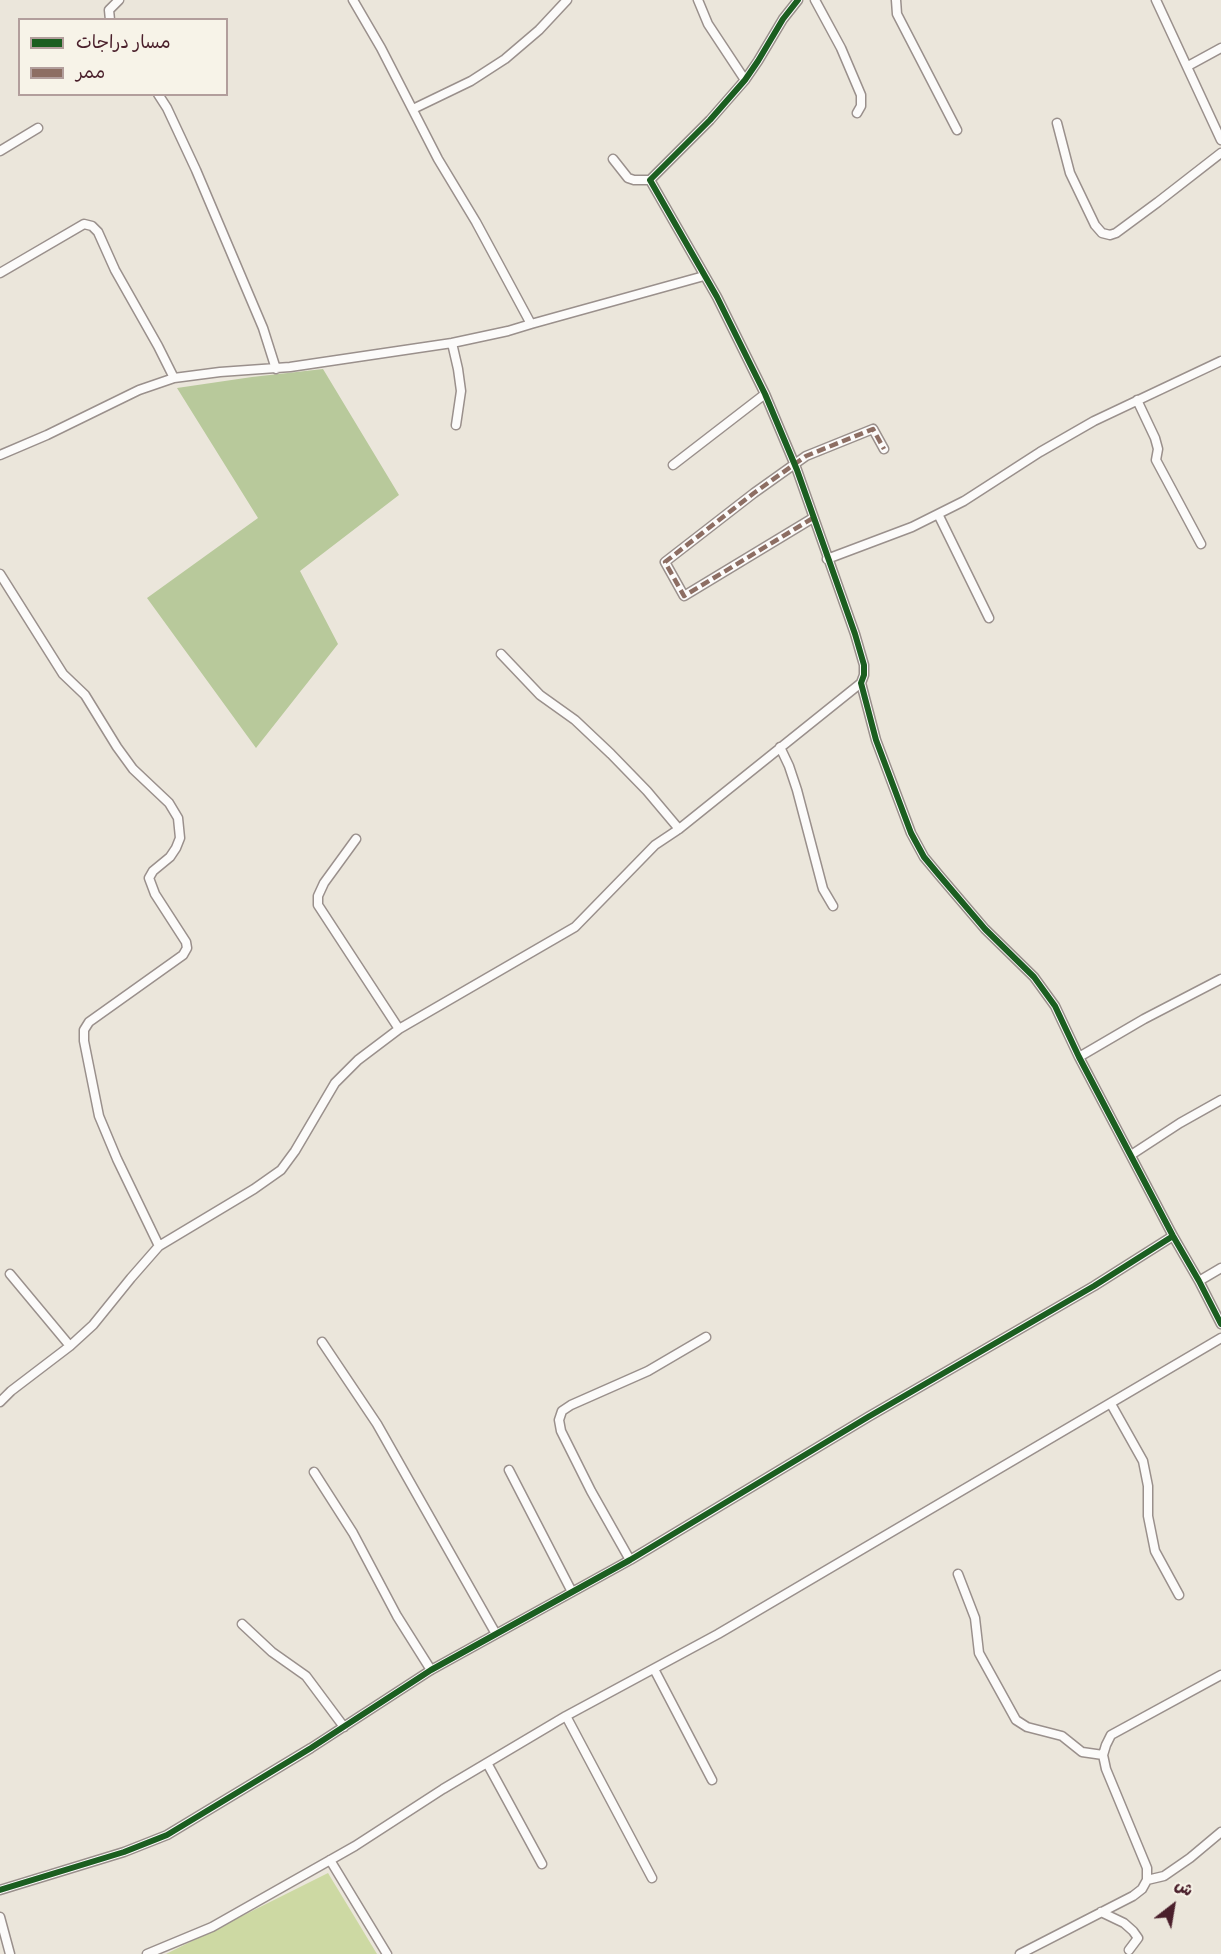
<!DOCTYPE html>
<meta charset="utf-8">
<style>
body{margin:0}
#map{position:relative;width:1221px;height:1954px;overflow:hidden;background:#ebe6db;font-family:"Gochi Hand","Playpen Sans Arabic",sans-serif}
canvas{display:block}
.legend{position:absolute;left:18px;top:18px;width:210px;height:78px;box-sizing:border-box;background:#f7f3e8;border:2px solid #b29e9c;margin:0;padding:8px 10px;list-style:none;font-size:18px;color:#4a1f2b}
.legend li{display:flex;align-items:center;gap:12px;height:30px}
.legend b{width:30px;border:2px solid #b29e9c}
.north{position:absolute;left:1143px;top:1876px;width:60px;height:60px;-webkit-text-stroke:4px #f7f3e8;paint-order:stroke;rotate:31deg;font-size:16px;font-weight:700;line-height:24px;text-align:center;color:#4a1f2b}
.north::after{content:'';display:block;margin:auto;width:21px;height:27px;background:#4a1f2b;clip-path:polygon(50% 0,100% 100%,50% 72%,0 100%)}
</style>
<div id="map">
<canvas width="1221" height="1954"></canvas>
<ul class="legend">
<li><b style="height:8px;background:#1b5e20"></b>مسار دراجات</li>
<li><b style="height:8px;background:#8d6e63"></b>ممر</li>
</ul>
<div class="north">ش</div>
</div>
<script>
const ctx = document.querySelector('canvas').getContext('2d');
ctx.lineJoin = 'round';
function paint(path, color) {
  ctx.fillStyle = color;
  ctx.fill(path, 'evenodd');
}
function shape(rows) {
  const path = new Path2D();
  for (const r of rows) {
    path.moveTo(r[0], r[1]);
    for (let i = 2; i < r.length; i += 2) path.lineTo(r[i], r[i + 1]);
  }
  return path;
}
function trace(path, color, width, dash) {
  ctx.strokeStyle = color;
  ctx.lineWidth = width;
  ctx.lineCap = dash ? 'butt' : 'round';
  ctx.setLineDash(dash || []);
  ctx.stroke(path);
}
paint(shape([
 [328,1873,377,1954,166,1954]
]), '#cdd9a3');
paint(shape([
 [323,369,399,495,300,571,338,644,256,748,147,598,258,518,177,388,252,377]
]), '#b8c99b');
const minor = shape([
 [353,0,381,48,438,159,476,222,531,324,704,276],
 [698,0,708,24,745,80],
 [798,0,783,19,758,61,745,80,710,120,650,180,717,297,765,394,797,470,855,634,864,665,864,675,861,683,876,740,911,833,924,857,939,875,985,929,1034,977,1055,1006,1079,1057,1173,1236,1199,1281,1221,1324],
 [815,0,841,48,861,95,861,106,857,113],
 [896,0,897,14,957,130],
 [1156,0,1221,140],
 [110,20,109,10,119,0],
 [1188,66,1221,48],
 [158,94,167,108,196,170,263,328,276,369],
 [413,109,471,81,505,59,539,30,567,0],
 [1057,123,1070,173,1095,225,1102,233,1110,235,1116,233,1158,202,1221,153],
 [0,151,38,128],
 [613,159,628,178,634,180,650,180],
 [0,273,84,224,92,226,98,232,115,270,158,346,174,378],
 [452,343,458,369,461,391,456,425],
 [1137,400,1155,438,1158,449,1156,460,1201,544],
 [0,455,47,435,139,390,174,378,220,372,290,367,452,343,508,331,531,324],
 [673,465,765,394],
 [938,514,989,618],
 [813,518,684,596,665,562,754,493,806,456,873,429,884,449],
 [827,559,912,527,964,501,1040,452,1094,421,1221,361],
 [0,574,63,674,85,695,117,747,133,769,169,803,178,818,180,838,176,848,170,857,153,871,149,878,155,894,186,942,187,948,183,955,89,1022,84,1030,84,1041,99,1116,117,1159,159,1246],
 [501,654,540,695,575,720,611,754,647,791,679,829],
 [780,747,789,766,797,790,823,889,833,906],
 [356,839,324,883,318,896,318,905,399,1029],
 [1079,1057,1144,1019,1221,979],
 [1131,1155,1180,1123,1221,1100],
 [10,1274,70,1346],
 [1199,1281,1221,1268],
 [322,1342,377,1424,496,1634],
 [0,1402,11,1391,70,1346,93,1325,131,1278,159,1246,254,1189,281,1170,295,1151,335,1083,358,1060,399,1029,575,927,655,845,679,829,861,683],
 [1111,1404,1143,1461,1148,1486,1148,1516,1155,1551,1179,1595],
 [509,1470,572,1592],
 [314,1472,353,1533,397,1616,431,1670],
 [630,1560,591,1491,561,1431,559,1420,562,1411,571,1405,648,1371,706,1337],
 [958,1574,975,1618,979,1653,1016,1720,1027,1727,1062,1736,1082,1752,1103,1755],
 [242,1624,272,1652,306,1676,344,1727],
 [654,1669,712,1780],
 [566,1716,652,1878],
 [487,1763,542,1864],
 [330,1860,387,1954],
 [1147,1880,1164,1876,1190,1858,1221,1832],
 [0,1890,124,1852,167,1835,311,1748,431,1670,630,1560,868,1417,1094,1286,1173,1236],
 [1101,1912,1124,1923,1133,1931,1138,1938,1129,1950],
 [0,1917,10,1954],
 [147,1954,212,1927,355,1846,443,1789,566,1716,718,1634,1221,1338],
 [1020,1954,1133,1896,1142,1889,1147,1880,1147,1868,1106,1769,1103,1755,1106,1745,1111,1735,1221,1675]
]);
trace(minor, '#9a908c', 11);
trace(minor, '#fcfbfa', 8);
trace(shape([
 [813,518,684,596,665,562,754,493,806,456,873,429,884,449]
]), '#8d6e63', 4.5, [9, 4.5]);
trace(shape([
 [798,0,783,19,758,61,745,80,710,120,650,180,717,297,765,394,797,470,855,634,864,665,864,675,861,683,876,740,911,833,924,857,939,875,985,929,1034,977,1055,1006,1079,1057,1173,1236,1199,1281,1221,1324],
 [0,1890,124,1852,167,1835,311,1748,431,1670,630,1560,868,1417,1094,1286,1173,1236]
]), '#1b5e20', 6);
</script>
